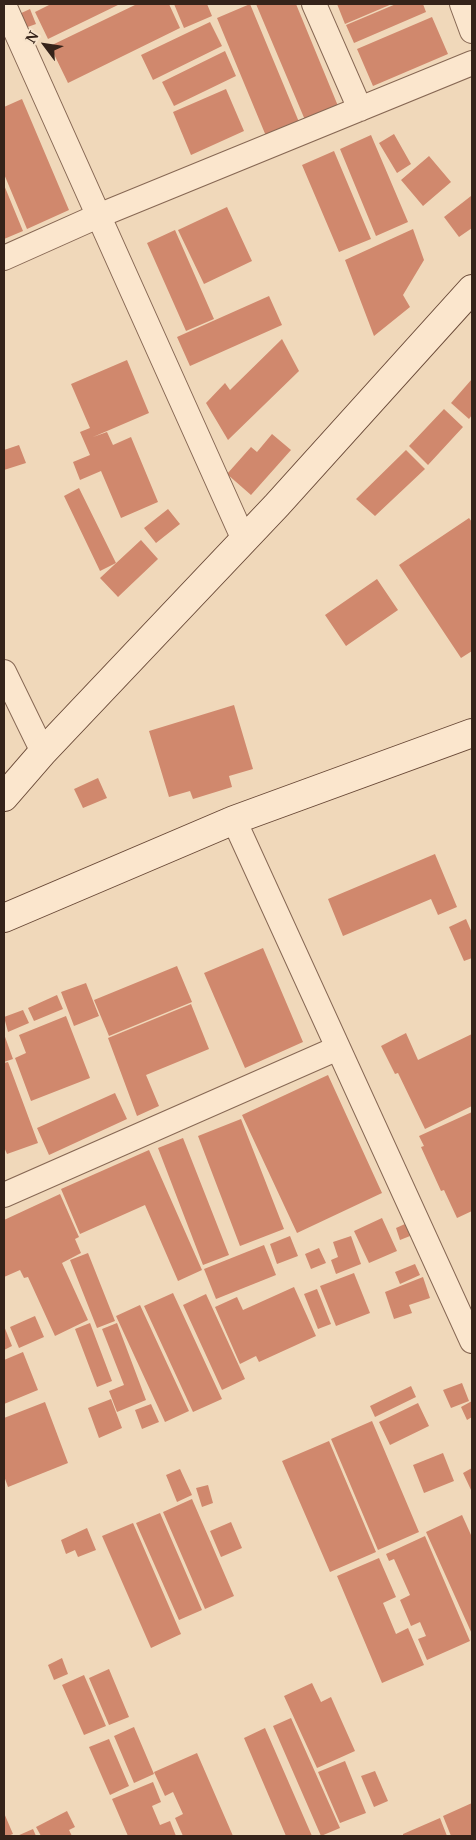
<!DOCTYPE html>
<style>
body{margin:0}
#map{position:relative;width:476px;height:1840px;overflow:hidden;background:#f0d8ba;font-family:"Noto Serif",serif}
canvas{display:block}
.frame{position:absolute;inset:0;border:5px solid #35231a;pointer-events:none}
.north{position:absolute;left:20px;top:20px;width:50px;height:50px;-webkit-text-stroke:4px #f7e3ca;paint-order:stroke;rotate:301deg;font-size:14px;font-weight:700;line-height:20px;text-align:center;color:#35231a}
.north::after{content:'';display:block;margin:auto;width:18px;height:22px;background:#35231a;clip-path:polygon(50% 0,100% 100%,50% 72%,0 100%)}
</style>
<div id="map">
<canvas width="476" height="1840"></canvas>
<div class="frame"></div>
<div class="north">N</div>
</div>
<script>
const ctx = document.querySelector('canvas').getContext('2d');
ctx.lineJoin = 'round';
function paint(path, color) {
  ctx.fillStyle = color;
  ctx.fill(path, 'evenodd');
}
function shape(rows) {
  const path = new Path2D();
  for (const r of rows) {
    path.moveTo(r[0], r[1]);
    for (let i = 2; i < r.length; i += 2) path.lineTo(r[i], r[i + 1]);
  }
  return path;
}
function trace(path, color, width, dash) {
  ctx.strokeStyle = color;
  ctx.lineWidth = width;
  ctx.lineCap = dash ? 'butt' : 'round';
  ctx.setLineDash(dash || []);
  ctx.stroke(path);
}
paint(shape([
 [51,4,120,4,48,39,35,12],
 [137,4,169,4,180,28,68,83,50,46],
 [174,4,207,4,212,16,184,28],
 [250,4,299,122,266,136,217,18],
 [256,4,296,4,338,106,305,120],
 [337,4,392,4,345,24],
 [396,4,423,4,426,12,354,43,346,25],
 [30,9,36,24,22,29,17,15],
 [432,17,448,54,373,86,357,49],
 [210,22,222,46,153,80,141,55],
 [225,51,236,76,174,106,162,82],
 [226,89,244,131,191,155,173,112],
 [22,99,69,210,27,229,4,174,4,107],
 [394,134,411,164,397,173,379,143],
 [371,135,408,222,376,236,340,149],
 [334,151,371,239,339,252,302,165],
 [429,156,451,182,423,206,401,180],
 [4,185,23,231,4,239],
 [471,196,472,228,459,237,444,217],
 [227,207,252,261,204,284,178,230],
 [413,229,424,260,403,295,410,307,374,336,345,260],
 [175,230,214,319,186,331,147,243],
 [269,296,282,325,190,366,177,337],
 [282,339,299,371,228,440,206,403,225,383,230,390],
 [127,360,149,413,93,437,107,432,113,445,131,437,158,502,121,518,101,471,80,480,73,462,90,455,80,432,90,428,71,384],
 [472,379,472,415,469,419,451,403],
 [444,409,463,427,428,465,409,446],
 [272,434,291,450,251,495,227,474,251,447,257,452],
 [19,445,26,463,4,470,4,450],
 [406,450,425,469,375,516,356,499],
 [79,488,116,563,100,571,64,496],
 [168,509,180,524,156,543,144,528],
 [469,518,472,522,472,651,461,658,399,565],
 [141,540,158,559,118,597,100,578],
 [377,579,398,610,346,646,325,615],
 [234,705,253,769,229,776,232,787,193,799,190,791,169,797,149,731],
 [98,778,107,798,83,808,74,789],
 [435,854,457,907,438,915,431,899,343,936,328,899],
 [466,919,472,933,472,958,464,961,449,927],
 [263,948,303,1042,245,1068,204,973],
 [177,966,192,1002,109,1036,94,1000],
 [86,983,99,1016,74,1026,61,992],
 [57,995,63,1009,34,1021,28,1008],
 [191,1004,209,1049,146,1075,159,1106,137,1116,108,1038],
 [23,1010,29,1023,8,1032,4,1017],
 [66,1016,90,1078,31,1101,15,1058,26,1053,19,1035],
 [406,1033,418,1060,472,1034,472,1106,425,1129,398,1073,395,1074,381,1046],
 [4,1034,13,1059,4,1062],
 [8,1062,38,1143,7,1154,4,1147,4,1063],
 [328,1075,382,1193,297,1233,242,1115],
 [115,1093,127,1119,49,1155,37,1128],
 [472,1112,472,1211,457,1218,444,1190,441,1191,421,1147,424,1146,419,1136],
 [241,1119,284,1229,240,1246,198,1136],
 [183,1138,229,1255,203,1265,158,1148],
 [149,1150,202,1270,178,1281,145,1205,80,1234,61,1189],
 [60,1194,79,1237,75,1239,81,1253,62,1263,88,1320,55,1336,28,1277,24,1278,20,1270,4,1277,4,1220],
 [382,1218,397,1251,369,1263,354,1231],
 [405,1224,410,1236,400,1240,396,1228],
 [290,1236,298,1256,277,1264,270,1244],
 [351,1236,361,1264,336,1274,331,1260,338,1257,333,1242],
 [264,1245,276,1275,216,1299,204,1269],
 [319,1248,326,1263,311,1269,305,1254],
 [88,1253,115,1321,97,1328,70,1260],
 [415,1264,420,1275,400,1284,395,1272],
 [354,1273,370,1313,336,1326,320,1286],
 [423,1277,430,1298,409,1305,412,1313,394,1319,385,1292],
 [294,1287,316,1336,259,1362,256,1356,240,1364,215,1307,237,1297,243,1310],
 [317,1289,331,1324,318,1329,304,1294],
 [173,1293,222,1399,193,1412,144,1306],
 [206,1294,245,1379,222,1390,183,1305],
 [140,1305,189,1411,165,1422,116,1316],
 [35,1316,44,1337,19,1348,10,1327],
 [90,1323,112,1381,97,1387,75,1329],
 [117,1323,146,1400,117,1412,109,1391,124,1385,102,1329],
 [4,1326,12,1346,4,1350],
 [23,1352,38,1390,4,1404,4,1360],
 [462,1383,469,1401,451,1408,443,1390],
 [411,1386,416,1397,375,1417,370,1406],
 [111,1399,122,1428,99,1438,88,1408],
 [472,1401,472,1417,467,1420,461,1407],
 [45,1402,68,1463,8,1487,4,1476,4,1418],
 [418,1403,429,1426,390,1445,379,1422],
 [151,1404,159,1422,142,1429,135,1410],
 [372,1421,419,1532,378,1550,331,1439],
 [329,1441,376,1552,330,1572,282,1461],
 [443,1453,454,1481,424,1493,413,1465],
 [472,1468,472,1492,463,1473],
 [180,1469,192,1495,177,1502,166,1475],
 [208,1485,213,1503,202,1507,196,1488],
 [192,1499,234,1596,205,1609,163,1512],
 [160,1513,202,1610,179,1620,136,1523],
 [462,1515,471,1535,472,1534,472,1634,426,1532],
 [231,1522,242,1548,221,1557,210,1531],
 [133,1523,181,1634,151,1648,102,1536],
 [87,1528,96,1550,78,1557,75,1550,66,1554,61,1540],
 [425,1536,470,1641,427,1660,418,1639,426,1636,420,1622,411,1626,400,1600,410,1595,394,1559,389,1561,386,1554],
 [379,1558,396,1597,383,1603,396,1634,408,1628,424,1665,382,1683,337,1576],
 [62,1658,68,1674,54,1680,48,1665],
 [109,1669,129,1717,109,1725,89,1678],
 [84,1675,106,1726,84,1735,62,1685],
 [312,1683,321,1702,331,1697,355,1751,317,1768,284,1696],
 [291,1718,340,1828,321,1836,273,1726],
 [134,1727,154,1774,134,1783,114,1736],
 [265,1728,312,1836,286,1836,244,1738],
 [109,1739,129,1786,110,1795,89,1747],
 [197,1753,233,1836,183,1836,175,1818,183,1814,173,1792,165,1796,154,1772],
 [345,1761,366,1813,340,1823,318,1772],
 [375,1771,388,1801,374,1807,361,1776],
 [153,1782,161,1802,152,1806,160,1825,170,1821,176,1836,128,1836,112,1799],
 [472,1803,472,1836,451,1836,443,1816],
 [67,1811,75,1827,69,1830,72,1836,41,1836,36,1827],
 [4,1813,13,1834,8,1836,4,1836],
 [440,1818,447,1836,403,1836,403,1834],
 [33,1829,36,1836,17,1836]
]), '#d0886d');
const street = shape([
 [314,4,360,109],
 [462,4,472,31],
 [4,5,244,540],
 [4,258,98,216,472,63],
 [4,672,43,752],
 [234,820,472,1341],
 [4,1195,338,1048]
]);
const secondary = shape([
 [4,797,43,752,277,505,472,289],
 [4,918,234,820,472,733]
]);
trace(street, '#876854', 26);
trace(secondary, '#694937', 30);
trace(street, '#fbe6cd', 24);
trace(secondary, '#fbe6cd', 28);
</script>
